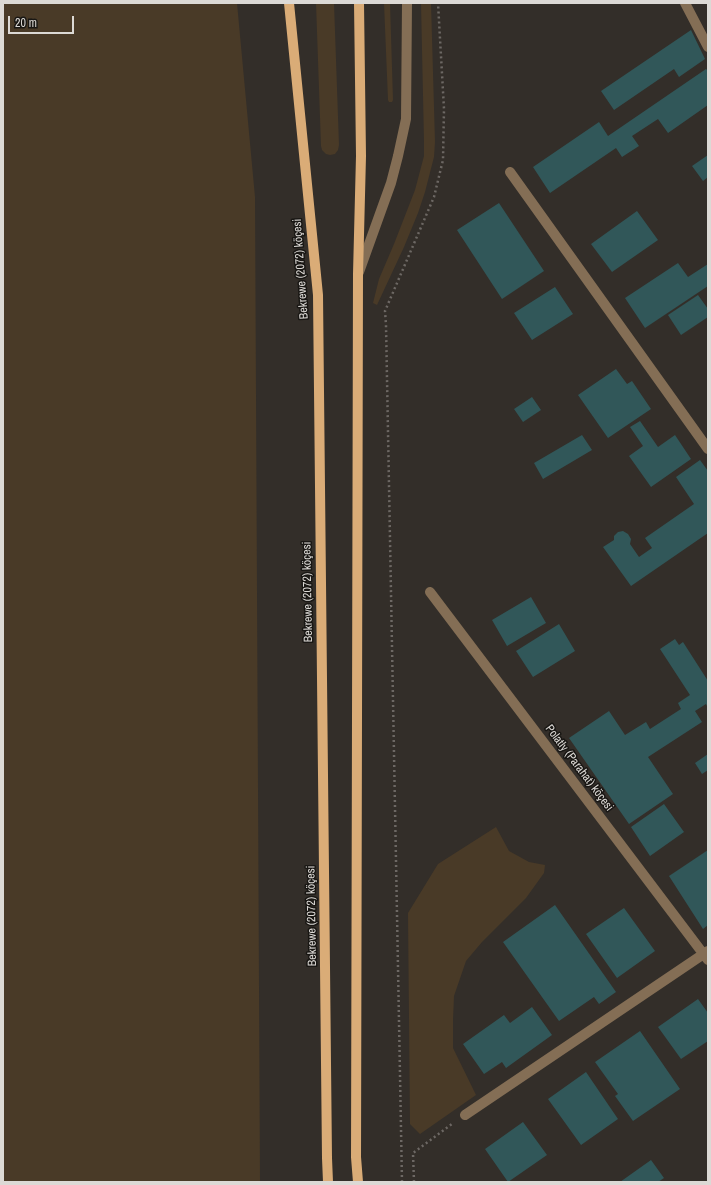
<!DOCTYPE html>
<meta charset="utf-8">
<style>
body{margin:0}
#map{position:relative;width:711px;height:1185px;overflow:hidden;background:#332e29;font-family:"Archivo Narrow",sans-serif}
canvas{display:block}
.frame{position:absolute;inset:0;border:4px solid #dcd9d5;pointer-events:none}
.scale{position:absolute;left:8px;top:16px;width:66px;height:18px;box-sizing:border-box;border:2px solid #dcd9d5;border-top:0;padding-left:5px;font-size:12px;line-height:14px;white-space:nowrap;color:#dcd9d5;-webkit-text-stroke:3px #191714;paint-order:stroke}
</style>
<div id="map">
<canvas width="711" height="1185"></canvas>
<div class="frame"></div>
<div class="scale">20 m</div>
</div>
<script>
const ctx = document.querySelector('canvas').getContext('2d');
ctx.lineJoin = 'round';
function paint(path, color) {
  ctx.fillStyle = color;
  ctx.fill(path, 'evenodd');
}
function shape(rows) {
  const path = new Path2D();
  for (const r of rows) {
    path.moveTo(r[0], r[1]);
    for (let i = 2; i < r.length; i += 2) path.lineTo(r[i], r[i + 1]);
  }
  return path;
}
function trace(path, color, width, dash) {
  ctx.strokeStyle = color;
  ctx.lineWidth = width;
  ctx.lineCap = dash ? 'butt' : 'round';
  ctx.setLineDash(dash || []);
  ctx.stroke(path);
}
function label(font, color, halo, rows, align = 'center') {
  ctx.font = font + ' "Archivo Narrow",sans-serif';
  ctx.lineWidth = 3;
  ctx.setLineDash([]);
  ctx.textBaseline = 'middle';
  ctx.strokeStyle = halo;
  ctx.fillStyle = color;
  for (const [text, x, y, turn = 0] of rows) {
    ctx.save();
    ctx.translate(x, y);
    ctx.rotate((+turn || 0) * Math.PI / 180);
    ctx.textAlign = isNaN(turn) ? turn : align;
    if (halo) ctx.strokeText(text, 0, 0);
    ctx.fillText(text, 0, 0);
    ctx.restore();
  }
}
paint(shape([
 [3,3,237,3,255,197,260,1182,3,1182],
 [316,3,334,3,339,145,338,150,335,154,330,155,326,154,322,150,321,146],
 [384,3,390,3,393,100,392,102,389,102,388,100],
 [421,3,431,3,435,142,434,157,425,192,418,213,404,247,377,305,373,303,379,279,394,244,415,190,424,156,424,142],
 [496,827,509,851,529,862,545,865,544,873,526,898,482,942,466,961,454,996,453,1020,453,1048,476,1095,420,1134,410,1124,408,913,438,864]
]), '#493a27');
paint(shape([
 [691,30,705,59,679,77,674,69,614,110,601,91],
 [706,69,708,71,708,84,707,85,708,105,668,133,658,119,632,136,639,146,622,157,616,148,550,193,533,167,599,122,608,136],
 [708,155,708,177,703,181,692,166],
 [499,203,544,271,502,299,457,230],
 [637,211,658,240,612,272,591,244],
 [678,263,688,277,708,264,708,286,645,328,625,298],
 [555,287,573,314,532,340,514,313],
 [698,295,708,309,708,317,681,335,668,315],
 [616,369,627,384,632,381,651,409,608,438,578,395],
 [532,397,541,410,523,422,514,409],
 [640,421,658,447,675,435,691,459,651,487,629,456,643,446,630,427],
 [582,435,592,450,543,479,534,463],
 [700,460,708,471,708,533,631,586,603,547,614,540,614,536,618,532,623,531,628,534,631,539,630,544,639,557,652,548,645,538,694,504,676,477],
 [531,597,546,623,507,646,492,620],
 [559,624,575,651,533,677,516,651],
 [675,639,679,645,683,642,708,681,708,708,706,704,695,711,702,722,648,757,673,794,629,824,569,738,609,711,625,735,646,722,650,729,681,709,678,703,690,695,660,649],
 [708,754,708,770,702,774,695,763],
 [664,804,684,832,650,856,631,827],
 [708,850,708,925,703,929,669,876],
 [555,905,616,992,599,1004,594,997,559,1021,503,942],
 [624,908,655,951,617,978,586,934],
 [698,999,708,1013,708,1041,681,1059,658,1027],
 [532,1007,552,1035,506,1068,502,1062,484,1074,463,1044,504,1015,510,1023],
 [640,1031,680,1089,633,1121,615,1096,618,1094,595,1062],
 [586,1072,618,1119,581,1145,548,1099],
 [523,1122,547,1155,508,1182,485,1149],
 [651,1160,664,1178,658,1182,620,1182]
]), '#315759');
trace(shape([
 [402,1182,386,325,385,311,434,197,443,160,444,109,438,3],
 [414,1182,413,1153,452,1124]
]), '#6d6864', 2.5, [2, 3]);
trace(shape([
 [685,3,708,47],
 [510,172,708,449],
 [359,272,391,183,398,156,406,119,407,3],
 [430,592,708,960],
 [465,1115,708,951]
]), '#846e55', 10);
trace(shape([
 [289,3,318,295,327,1158,328,1182],
 [358,1182,356,1157,358,274,361,156,359,3]
]), '#daac77', 10);
label('12px', '#dcd9d5', '#191714', [
 ["Bekrewe (2072) köçesi",301,269,-94],
 ["Bekrewe (2072) köçesi",308,592,-91],
 ["Polatly (Parahat) köçesi",579,768,53],
 ["Bekrewe (2072) köçesi",312,916,-91]
]);
</script>
